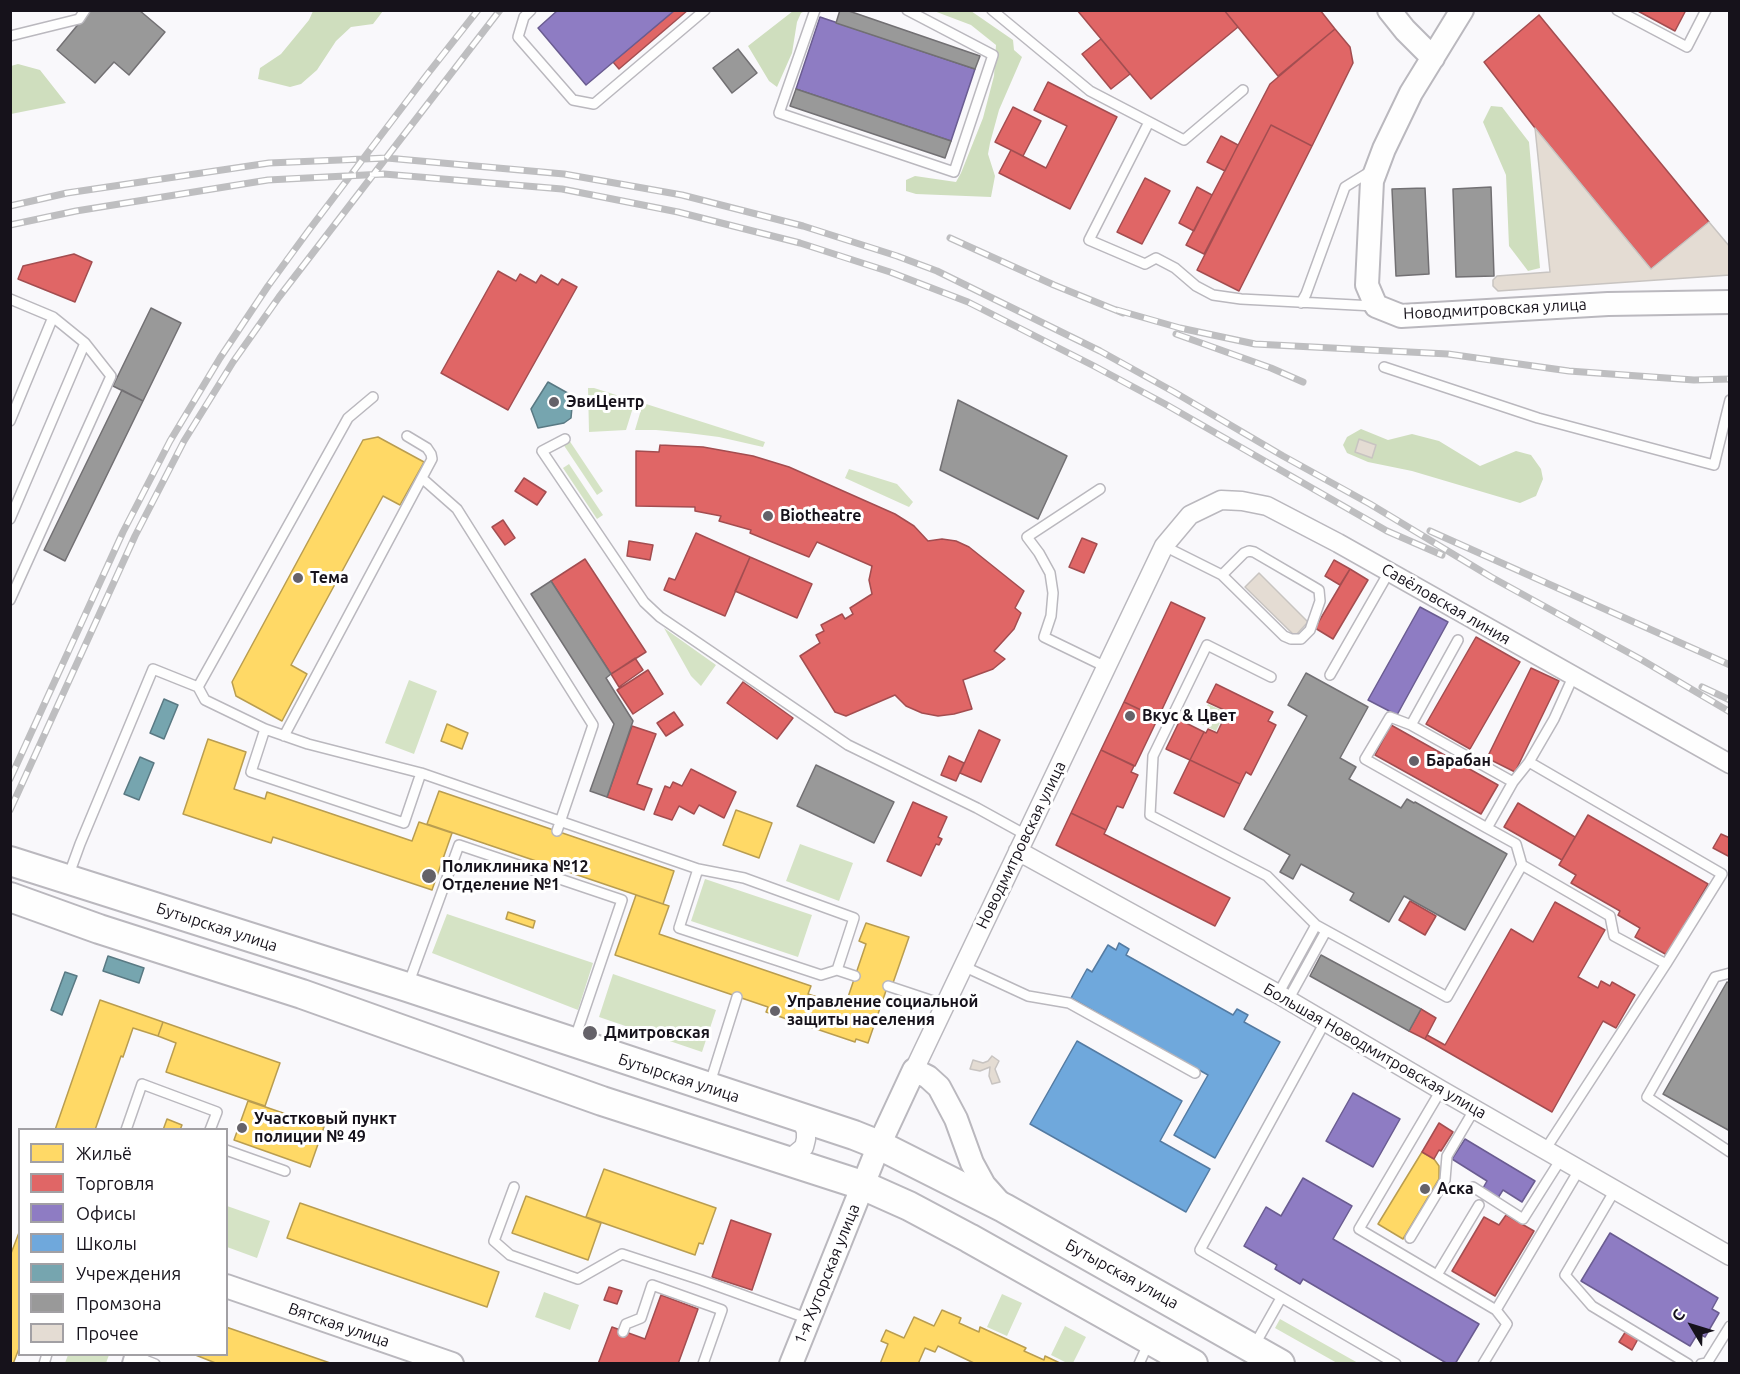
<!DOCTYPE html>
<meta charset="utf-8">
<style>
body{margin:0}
#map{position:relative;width:1740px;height:1374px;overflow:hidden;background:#f9f8fb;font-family:Ubuntu,sans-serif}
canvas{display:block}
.frame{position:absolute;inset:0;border:12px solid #16121b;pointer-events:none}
.legend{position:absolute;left:18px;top:1128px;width:210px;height:228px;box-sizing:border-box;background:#fff;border:2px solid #a2a0a4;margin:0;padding:8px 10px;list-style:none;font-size:18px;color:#16121b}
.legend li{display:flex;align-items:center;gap:12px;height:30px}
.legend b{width:30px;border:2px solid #a2a0a4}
.north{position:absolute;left:1662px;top:1296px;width:60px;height:60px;-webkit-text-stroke:4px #fff;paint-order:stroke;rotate:308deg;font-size:16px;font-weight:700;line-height:24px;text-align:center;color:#16121b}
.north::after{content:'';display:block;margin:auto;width:21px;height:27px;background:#16121b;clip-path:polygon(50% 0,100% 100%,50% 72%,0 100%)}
</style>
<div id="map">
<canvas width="1740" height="1374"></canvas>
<div class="frame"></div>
<ul class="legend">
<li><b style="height:16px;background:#ffd966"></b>Жильё</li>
<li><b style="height:16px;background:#e06666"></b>Торговля</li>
<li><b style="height:16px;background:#8e7cc3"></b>Офисы</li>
<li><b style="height:16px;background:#6fa8dc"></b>Школы</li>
<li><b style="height:16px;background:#76a5af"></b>Учреждения</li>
<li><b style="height:16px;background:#999"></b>Промзона</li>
<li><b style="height:16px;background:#e4dcd3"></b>Прочее</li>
</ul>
<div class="north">С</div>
</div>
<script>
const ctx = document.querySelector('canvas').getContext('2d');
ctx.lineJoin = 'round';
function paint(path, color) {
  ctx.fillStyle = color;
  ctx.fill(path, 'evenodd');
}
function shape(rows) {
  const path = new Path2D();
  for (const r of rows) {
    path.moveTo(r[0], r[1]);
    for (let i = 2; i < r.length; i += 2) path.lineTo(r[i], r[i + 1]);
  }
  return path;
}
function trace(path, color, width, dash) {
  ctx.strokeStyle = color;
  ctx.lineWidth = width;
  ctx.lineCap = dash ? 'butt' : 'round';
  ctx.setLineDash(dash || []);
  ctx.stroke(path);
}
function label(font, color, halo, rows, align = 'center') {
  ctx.font = font + ' Ubuntu,sans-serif';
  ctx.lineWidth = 6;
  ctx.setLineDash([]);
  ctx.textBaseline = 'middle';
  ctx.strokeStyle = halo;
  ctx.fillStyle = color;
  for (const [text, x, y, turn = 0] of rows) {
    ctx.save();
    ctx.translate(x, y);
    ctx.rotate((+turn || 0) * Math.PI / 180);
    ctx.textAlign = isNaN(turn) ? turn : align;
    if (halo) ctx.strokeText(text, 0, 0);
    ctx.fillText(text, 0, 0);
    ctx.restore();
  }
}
paint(shape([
 [588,388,594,388,635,401,626,430,589,432],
 [643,403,765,442,763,447,719,437,688,433,656,430,635,430],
 [569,440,603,491,597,495,563,444],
 [569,464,603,515,597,519,563,468],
 [849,469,897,484,913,502,909,507,845,478],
 [664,628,716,665,701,686,691,676],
 [409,680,437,691,414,754,385,743],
 [1208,704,1225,712,1216,731,1199,723],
 [800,844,853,863,839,901,786,881],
 [705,879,812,915,798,957,691,921],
 [447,914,593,963,578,1010,432,953],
 [613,974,716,1010,702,1052,599,1017],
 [227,1206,270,1221,257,1258,227,1247],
 [544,1292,579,1305,570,1330,535,1317],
 [1002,1294,1022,1303,1007,1336,987,1327],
 [1280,1319,1358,1363,1337,1363,1275,1328],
 [1065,1326,1086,1337,1073,1363,1067,1363,1051,1355],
 [68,1355,109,1355,106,1363,65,1363]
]), '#d5e3c5');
paint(shape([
 [313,11,383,11,373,24,351,27,336,41,317,70,301,84,290,87,258,79,260,68,281,54,309,20],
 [793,11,805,11,801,13,797,22,792,53,777,87,769,81,748,46],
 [934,11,971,11,1013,40,1014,50,1022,57,999,110,990,143,988,154,995,176,991,197,916,194,906,191,906,180,915,176,956,182,961,173,983,118,994,76,996,45,971,25],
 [18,64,40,70,66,103,11,114,11,66],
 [1491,106,1502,107,1529,142,1540,268,1528,271,1509,246,1506,175,1483,122],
 [1361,429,1388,440,1412,434,1439,441,1480,466,1516,451,1531,455,1541,469,1543,479,1536,496,1520,503,1412,471,1368,462,1347,453,1343,445,1347,437]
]), '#cfdebe');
const homes = shape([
 [378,437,424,462,400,505,383,496,291,665,307,674,282,721,236,696,232,682,363,440,378,437],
 [447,724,468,733,462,749,441,741,447,724],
 [208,739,246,752,234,789,265,799,267,792,412,841,419,822,452,833,432,890,273,837,271,843,183,814,208,739],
 [439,791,674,871,663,904,427,824,439,791],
 [736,810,772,823,759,858,723,845,736,810],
 [636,895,669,906,659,934,811,986,808,994,845,1006,866,944,859,941,866,923,909,937,893,983,889,982,868,1043,856,1039,855,1042,766,1012,768,1007,615,955,636,895],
 [508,912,535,921,533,928,506,919,508,912],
 [100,1000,163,1022,158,1036,133,1028,123,1057,121,1056,95,1130,55,1130,100,1000],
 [163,1022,280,1063,265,1106,166,1072,176,1043,158,1036,163,1022],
 [248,1101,324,1127,310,1167,234,1140,248,1101],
 [167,1119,182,1125,180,1130,163,1130,167,1119],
 [1422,1152,1434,1159,1439,1166,1439,1179,1403,1239,1378,1224,1422,1152],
 [604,1169,716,1208,703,1244,699,1243,695,1255,586,1217,604,1169],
 [526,1196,601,1223,588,1260,512,1233,526,1196],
 [300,1203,499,1272,487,1307,287,1238,300,1203],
 [20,1230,20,1346,13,1364,10,1364,10,1256,20,1230],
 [942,1310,961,1318,959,1323,979,1332,980,1327,1026,1348,1024,1351,1044,1360,1045,1356,1062,1364,976,1364,938,1346,935,1352,925,1348,918,1364,880,1364,888,1344,881,1341,886,1330,904,1338,914,1317,934,1326,942,1310],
 [226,1327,333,1364,218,1364,193,1354,226,1354,226,1327]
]);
paint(homes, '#ffd966');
trace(homes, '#b99d50', 1.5);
const shops = shape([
 [675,10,688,10,619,69,613,62,675,10],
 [1077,10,1224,10,1238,27,1151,99,1077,10],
 [1224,10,1320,10,1335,29,1278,76,1224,10],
 [1636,10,1686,10,1675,31,1636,10],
 [1539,15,1709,222,1651,269,1535,128,1484,62,1539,15],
 [1335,29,1350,47,1353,63,1312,146,1271,125,1204,254,1186,245,1270,84,1335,29],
 [1101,39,1130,74,1111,89,1082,54,1101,39],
 [1048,82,1117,117,1070,209,999,173,1011,150,1046,168,1067,126,1034,110,1048,82],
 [1013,107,1041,121,1023,156,995,142,1013,107],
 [1271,125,1312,146,1239,291,1197,270,1271,125],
 [1221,136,1238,145,1225,171,1207,162,1221,136],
 [1145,178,1170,191,1142,244,1117,232,1145,178],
 [1197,187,1212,195,1194,231,1179,223,1197,187],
 [74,254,92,262,75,302,18,279,23,266,74,254],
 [498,271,516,281,520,274,536,283,541,275,558,285,562,279,577,287,508,410,441,373,498,271],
 [660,445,703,447,753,456,789,467,895,514,914,526,928,541,942,539,956,541,969,547,1024,591,1015,608,1021,613,1014,629,994,651,1005,659,993,669,963,680,972,709,954,714,938,716,922,713,906,706,895,695,846,716,835,712,800,656,820,643,816,635,824,631,821,625,842,614,845,619,853,614,850,608,872,594,869,580,872,566,817,542,809,557,750,533,751,530,719,521,721,516,695,511,695,507,636,506,636,451,659,452,660,445],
 [524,478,546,492,537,505,515,491,524,478],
 [503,520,515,538,505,545,492,527,503,520],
 [696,533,750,557,725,616,664,590,669,578,675,580,696,533],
 [1082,538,1097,544,1084,573,1069,567,1082,538],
 [629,541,653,545,650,560,627,556,629,541],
 [750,557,812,584,797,618,735,591,750,557],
 [585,559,646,652,611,674,551,581,585,559],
 [1334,560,1350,569,1340,585,1325,576,1334,560],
 [1350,569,1368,580,1333,639,1315,628,1350,569],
 [1171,602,1205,618,1158,718,1124,702,1171,602],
 [1476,637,1520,662,1470,749,1426,724,1476,637],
 [635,658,643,670,619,687,611,674,635,658],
 [1531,668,1559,681,1515,772,1487,758,1531,668],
 [648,670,663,694,633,714,617,690,648,670],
 [743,682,793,718,777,739,727,703,743,682],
 [1216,684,1273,712,1268,721,1276,725,1251,775,1246,772,1240,784,1190,760,1204,732,1206,733,1208,729,1217,733,1224,718,1232,722,1235,715,1207,702,1216,684],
 [1124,702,1158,718,1135,766,1101,750,1124,702],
 [674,712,683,725,666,736,657,723,674,712],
 [1180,720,1204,732,1190,760,1166,749,1180,720],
 [1391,725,1498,785,1481,814,1375,755,1391,725],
 [632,726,656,734,637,784,652,789,644,810,607,797,632,726],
 [979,730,1000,740,981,782,960,773,979,730],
 [1101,750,1134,766,1131,772,1138,775,1123,808,1117,806,1106,830,1071,813,1101,750],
 [949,756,964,763,956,781,941,775,949,756],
 [1190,760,1240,784,1224,817,1174,793,1190,760],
 [691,769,736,792,724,818,699,805,694,814,679,806,672,820,654,814,665,786,670,788,673,782,682,786,691,769],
 [913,802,947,817,938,837,942,839,939,845,936,844,921,876,887,861,913,802],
 [1518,803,1575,837,1562,860,1504,827,1518,803],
 [1071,813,1106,830,1104,834,1230,898,1215,926,1056,845,1071,813],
 [1588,815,1708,884,1667,955,1635,937,1640,928,1618,915,1620,911,1571,883,1576,875,1559,865,1588,815],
 [1721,834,1730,838,1730,857,1713,848,1721,834],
 [1410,901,1436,916,1425,935,1399,920,1410,901],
 [1555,902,1605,930,1578,977,1598,988,1601,981,1610,986,1612,982,1635,995,1616,1028,1603,1021,1552,1112,1425,1039,1427,1035,1445,1045,1511,929,1533,942,1555,902],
 [1421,1009,1436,1018,1425,1039,1409,1031,1421,1009],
 [1439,1123,1453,1132,1441,1151,1439,1150,1434,1159,1422,1152,1439,1123],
 [1506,1215,1534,1231,1495,1296,1452,1271,1484,1217,1499,1225,1506,1215],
 [731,1220,771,1234,752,1290,712,1277,731,1220],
 [609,1287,622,1291,617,1304,604,1300,609,1287],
 [661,1295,698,1309,678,1364,598,1364,612,1327,645,1339,661,1295],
 [1626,1331,1638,1339,1632,1350,1619,1342,1626,1331]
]);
paint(shops, '#e06666');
trace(shops, '#a34d50', 1.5);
const offices = shape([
 [558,10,675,10,586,85,538,28,558,10],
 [820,17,975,69,951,141,796,89,820,17],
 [1420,607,1448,622,1397,715,1368,700,1420,607],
 [1353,1093,1400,1119,1373,1167,1326,1141,1353,1093],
 [1465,1139,1535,1181,1522,1202,1503,1190,1498,1198,1483,1188,1487,1181,1452,1159,1465,1139],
 [1303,1178,1352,1206,1333,1239,1479,1324,1455,1364,1448,1364,1303,1279,1300,1284,1275,1269,1277,1265,1244,1246,1266,1207,1281,1216,1303,1178],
 [1610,1233,1718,1298,1712,1309,1719,1313,1705,1337,1698,1333,1690,1346,1581,1281,1610,1233]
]);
paint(offices, '#8e7cc3');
trace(offices, '#6a5c91', 1.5);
const schools = shape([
 [1119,943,1129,949,1126,955,1233,1015,1237,1009,1248,1015,1244,1022,1280,1042,1215,1158,1174,1135,1208,1075,1071,998,1087,969,1092,972,1108,945,1116,950,1119,943],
 [1077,1041,1182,1101,1160,1141,1210,1169,1186,1212,1030,1124,1077,1041]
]);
paint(schools, '#6fa8dc');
trace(schools, '#547ba2', 1.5);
const public = shape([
 [548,382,573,396,571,418,564,423,538,428,531,409,548,382],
 [164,699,178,705,164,739,150,733,164,699],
 [140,757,154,763,139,800,124,794,140,757],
 [108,956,144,968,139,983,103,971,108,956],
 [65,972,77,976,62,1015,51,1010,65,972]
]);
paint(public, '#76a5af');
trace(public, '#597983', 1.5);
const industry = shape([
 [90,10,139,10,165,32,129,75,114,62,95,83,57,50,90,10],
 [840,10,846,10,980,56,975,69,836,23,840,10],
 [738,49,757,73,732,93,713,68,738,49],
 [796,89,951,141,945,158,790,106,796,89],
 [1491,187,1494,276,1456,277,1453,189,1491,187],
 [1425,188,1429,274,1396,276,1392,189,1425,188],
 [151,308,181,323,143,401,113,386,151,308],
 [122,390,143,401,65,561,44,550,122,390],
 [958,400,1067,456,1038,519,940,470,958,400],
 [551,581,611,674,606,678,633,721,607,797,590,791,614,724,531,594,551,581],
 [1306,673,1368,707,1340,758,1356,767,1349,779,1401,808,1407,799,1414,803,1415,802,1507,854,1465,930,1404,896,1389,922,1350,900,1354,893,1301,864,1293,879,1280,872,1290,855,1244,829,1307,716,1288,705,1306,673],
 [816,765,894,802,874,843,797,806,816,765],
 [1321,955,1421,1009,1409,1031,1310,976,1321,955],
 [1727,982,1730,983,1730,1131,1663,1094,1727,982]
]);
paint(industry, '#999');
trace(industry, '#727073', 1.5);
const building = shape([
 [1535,128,1651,269,1709,222,1730,247,1730,275,1498,291,1493,286,1493,280,1497,276,1550,272,1535,128],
 [1359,439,1376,445,1372,458,1355,452,1359,439],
 [1259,573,1308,622,1295,636,1245,587,1259,573],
 [992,1056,999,1061,995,1069,1000,1082,992,1084,989,1076,990,1067,980,1071,970,1069,973,1060,983,1063,988,1061,992,1056]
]);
paint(building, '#e4dcd3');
trace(building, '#c8c4c1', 1.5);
const service = shape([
 [531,10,524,17,518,37,573,100,594,104,705,10],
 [815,10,779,113,954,172,993,55,907,10],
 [992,10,1090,91,1184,140,1243,90],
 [1617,10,1687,47,1706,10],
 [10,36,79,19,85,10],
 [1149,122,1089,240,1145,264,1156,258,1175,268,1196,286,1213,295,1241,299,1374,306],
 [10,299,53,317,85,343,10,519],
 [1301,303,1306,294,1345,187,1371,171],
 [1384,367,1538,418,1714,465,1730,400],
 [10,421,53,317],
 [565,439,542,451,644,602,660,617,848,745,977,808,1026,835],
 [423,479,457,509,593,725,557,831],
 [1100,489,1027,537,1039,553,1050,573,1053,593,1051,616,1044,637,1106,667],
 [1164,546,1222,575,1284,636,1291,639,1301,639,1310,630,1320,601,1319,590,1314,587,1254,552,1249,551,1244,553,1222,575],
 [10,600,111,376,85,343],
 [1330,675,1389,572],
 [1271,677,1207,645,1153,756,1150,815,1267,876,1316,925,1447,997,1522,865,1516,844,1487,828,1513,782,1529,762,1722,874,1666,964],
 [198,687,348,418,373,397],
 [1411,725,1458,640],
 [265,729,251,772,404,823,421,773,698,869,679,928,821,975,837,970,855,976],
 [284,736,432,459,431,454,427,448,407,436],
 [1529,762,1554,719,1573,677],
 [1487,828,1365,759,1390,717,1411,725,1513,782],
 [1522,865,1610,916,1614,936,1666,964,1545,1150],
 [698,869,744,878,854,918,837,970],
 [68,877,80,844,153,669,198,687,205,700,265,729,308,744,421,773],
 [963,966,1028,996,1069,1003,1195,1073],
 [1730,973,1715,977,1647,1097,1730,1152],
 [408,985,459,845,622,900,575,1038],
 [888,986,945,1005],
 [1278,994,1316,925],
 [1288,1000,1326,931],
 [1325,1022,1200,1250,1396,1364],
 [710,1083,737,997],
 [1441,1090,1359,1229,1496,1310,1507,1324,1483,1364],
 [126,1130,142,1084,217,1112,210,1130],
 [226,1150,285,1171],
 [514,1187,494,1241,510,1255,578,1279,622,1254,701,1280,809,1319],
 [1473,1187,1523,1219,1561,1159],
 [1615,1190,1565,1275,1592,1306,1688,1364],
 [1410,1238,1445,1180,1447,1156,1474,1110],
 [1437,1275,1479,1205],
 [1496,1310,1579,1170],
 [623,1332,626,1324,641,1318,652,1285,722,1310,703,1364],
 [1254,1346,1281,1298],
 [137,1357,155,1364],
 [44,1364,47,1354],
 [1139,1364,1148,1344],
 [1701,1364,1707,1363,1730,1326]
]);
const minor = shape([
 [1018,851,1278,994,1441,1090,1730,1256],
 [914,1070,1164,546,1190,515,1221,500,1242,501,1267,506,1338,543,1730,764],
 [778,1157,792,1157,804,1147,806,1139,806,1131,803,1124,794,1116]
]);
const tertiary = shape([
 [1389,10,1405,30,1433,58],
 [1462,10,1411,93,1384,149,1372,181,1367,285,1376,306,1401,316,1608,304,1730,302],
 [226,1286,452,1364],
 [134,1364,137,1354],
 [791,1364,879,1145,914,1070,928,1077,939,1087,956,1119,972,1163,984,1185,1000,1203]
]);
const primary = shape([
 [10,861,407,987,854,1135,879,1145,1004,1208,1280,1364],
 [10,897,99,929,302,994,602,1101,862,1185,909,1206,969,1238,1193,1364]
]);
trace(service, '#bab8be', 12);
trace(minor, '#bab8be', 21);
trace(tertiary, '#bab8be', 26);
trace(primary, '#bab8be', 32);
trace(service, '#fefefe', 9);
trace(minor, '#fefefe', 18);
trace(tertiary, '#fefefe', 22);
trace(primary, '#fefefe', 28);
const rail = shape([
 [10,206,67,193,269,163,387,158,564,174,682,195,803,226,897,256,937,271,1100,351,1174,392,1283,456,1370,504,1491,577,1642,660,1730,712],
 [10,225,76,211,268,180,384,174,562,189,678,212,800,243,890,272,968,302,1094,366,1165,404,1387,531,1442,555],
 [950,238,1054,285,1123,313],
 [1117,310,1180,328,1255,344,1448,354,1569,371,1694,380,1730,379],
 [1176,334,1271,368,1303,382],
 [1430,531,1730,665],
 [1702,687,1730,700],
 [10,779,123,532,170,441,220,358,268,286,309,230,426,76,478,10],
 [10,810,135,536,184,441,233,362,279,297,500,10]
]);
trace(rail, '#bebec0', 7);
trace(rail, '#fff', 4.5, [14]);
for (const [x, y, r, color] of [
 [554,402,6,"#656269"],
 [768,516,6,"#656269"],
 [298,578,6,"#656269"],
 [1130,716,6,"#656269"],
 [1414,761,6,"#656269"],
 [429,876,8,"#656269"],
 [775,1011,6,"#656269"],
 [590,1033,8,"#656269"],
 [242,1128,6,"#656269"],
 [1425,1189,6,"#656269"]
]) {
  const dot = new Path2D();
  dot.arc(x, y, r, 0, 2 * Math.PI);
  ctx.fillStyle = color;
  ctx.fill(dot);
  trace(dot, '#fff', 2);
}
label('16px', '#16121b', '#fff', [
 ["Новодмитровская улица",1495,309,-3],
 ["Савёловская линия",1446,604,30],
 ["Новодмитровская улица",1021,845,-64],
 ["Бутырская улица",217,927,18],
 ["Большая Новодмитровская улица",1375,1051,30],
 ["Бутырская улица",679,1078,18],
 ["1-я Хуторская улица",827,1274,-68],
 ["Бутырская улица",1122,1274,29],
 ["Вятская улица",339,1325,19]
]);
label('bold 16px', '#16121b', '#fff', [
 ["ЭвиЦентр",566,402],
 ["Biotheatre",780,516],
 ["Тема",310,578],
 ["Вкус & Цвет",1142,716],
 ["Барабан",1426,761],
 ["Поликлиника №12",442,867],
 ["Отделение №1",442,885],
 ["Управление социальной",787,1002],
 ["защиты населения",787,1020],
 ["Дмитровская",604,1033],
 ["Участковый пункт",254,1119],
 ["полиции № 49",254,1137],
 ["Аска",1437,1189]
], 'left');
</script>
